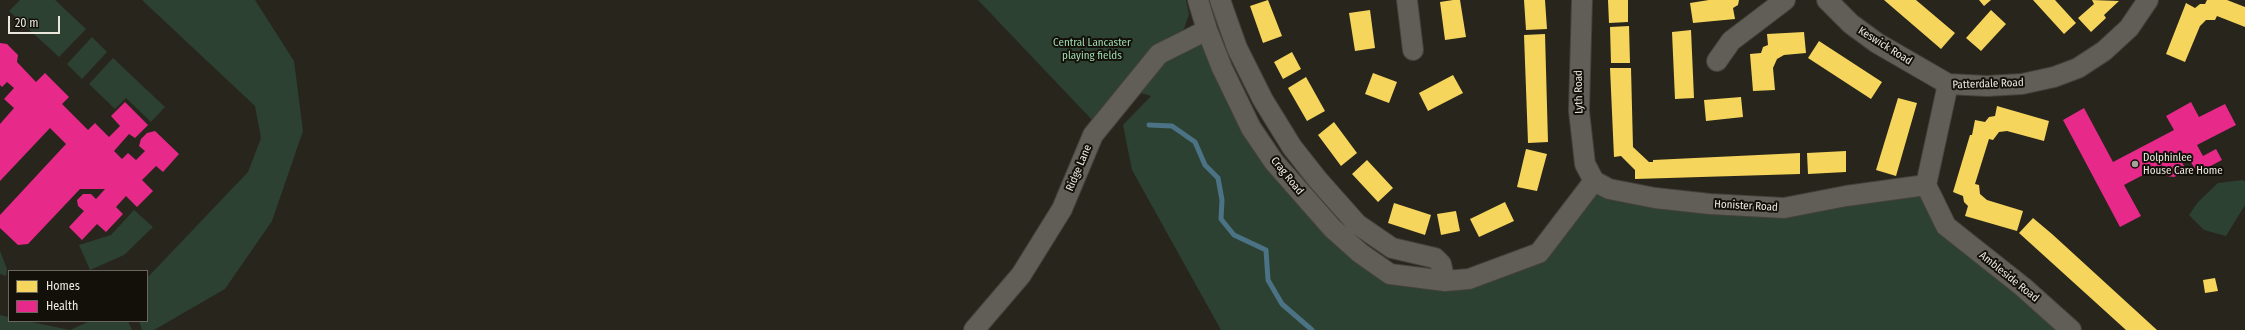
<!DOCTYPE html>
<style>
body{margin:0}
#map{position:relative;width:2245px;height:330px;overflow:hidden;background:#28251d;font-family:"Fira Sans Condensed",sans-serif}
canvas{display:block}
.legend{position:absolute;left:8px;top:270px;width:140px;height:52px;box-sizing:border-box;background:#13100a;border:1px solid #69665e;margin:0;padding:5px 7px;list-style:none;font-size:12px;color:#eae7dd}
.legend li{display:flex;align-items:center;gap:8px;height:20px}
.legend b{width:20px;border:1px solid #69665e}
.scale{position:absolute;left:8px;top:16px;width:52px;height:18px;box-sizing:border-box;border:2px solid #eae7dd;border-top:0;padding-left:5px;font-size:12px;line-height:14px;white-space:nowrap;color:#eae7dd;-webkit-text-stroke:3px #13100a;paint-order:stroke}
</style>
<div id="map">
<canvas width="2245" height="330"></canvas>
<ul class="legend">
<li><b style="height:11px;background:#f6d55c"></b>Homes</li>
<li><b style="height:11px;background:#e7298a"></b>Health</li>
</ul>
<div class="scale">20 m</div>
</div>
<script>
const ctx = document.querySelector('canvas').getContext('2d');
ctx.lineJoin = 'round';
function paint(path, color) {
  ctx.fillStyle = color;
  ctx.fill(path, 'evenodd');
}
function shape(rows) {
  const path = new Path2D();
  for (const r of rows) {
    path.moveTo(r[0], r[1]);
    for (let i = 2; i < r.length; i += 2) path.lineTo(r[i], r[i + 1]);
  }
  return path;
}
function trace(path, color, width, dash) {
  ctx.strokeStyle = color;
  ctx.lineWidth = width;
  ctx.lineCap = dash ? 'butt' : 'round';
  ctx.setLineDash(dash || []);
  ctx.stroke(path);
}
function label(font, color, halo, rows, align = 'center') {
  ctx.font = font + ' "Fira Sans Condensed",sans-serif';
  ctx.lineWidth = 4;
  ctx.setLineDash([]);
  ctx.textBaseline = 'middle';
  ctx.strokeStyle = halo;
  ctx.fillStyle = color;
  for (const [text, x, y, turn = 0] of rows) {
    ctx.save();
    ctx.translate(x, y);
    ctx.rotate((+turn || 0) * Math.PI / 180);
    ctx.textAlign = isNaN(turn) ? turn : align;
    if (halo) ctx.strokeText(text, 0, 0);
    ctx.fillText(text, 0, 0);
    ctx.restore();
  }
}
paint(shape([
 [20,0,55,0,86,29,59,57,9,11],
 [142,0,255,0,294,61,303,131,272,221,225,289,154,330,142,330,139,321,147,321,147,278,248,172,261,138,255,106],
 [978,0,1186,0,1189,14,1184,29,1156,49,1095,123],
 [1207,30,1274,162,1390,274,1445,281,1539,253,1594,181,1768,206,1926,185,1946,226,2060,330,1221,330,1132,170,1123,125,1151,96,1130,90,1159,54],
 [92,37,107,52,82,79,67,64],
 [113,58,165,107,151,122,126,98,115,109,89,84],
 [2243,180,2245,182,2245,205,2226,236,2204,230,2189,215,2198,202,2218,183],
 [134,210,153,227,124,255,90,270,79,245,111,235],
 [0,251,7,269,6,276,0,274],
 [0,315,9,317,9,321,27,321,70,330,90,321,128,321,132,330,0,330]
]), '#2c4131');
paint(shape([
 [1268,0,1282,36,1263,43,1250,6],
 [1453,0,1460,0,1466,37,1445,40,1440,2],
 [1524,0,1545,0,1547,29,1526,30],
 [1608,0,1628,0,1628,22,1609,23],
 [1709,0,1739,0,1738,5,1733,8,1735,19,1693,23,1690,3],
 [1884,0,1916,0,1955,33,1941,49],
 [1979,0,1991,0,1984,6],
 [2033,0,2055,0,2076,23,2064,34],
 [2092,0,2119,1,2104,15,2106,18,2091,32,2078,18,2094,4],
 [2207,0,2227,0,2245,7,2245,27,2217,16,2215,20,2206,20,2200,26,2185,62,2166,54,2186,3,2195,8,2200,4,2205,4],
 [1370,10,1375,48,1355,51,1349,13],
 [1991,10,2006,24,1981,51,1966,38],
 [1629,26,1630,63,1611,63,1610,27],
 [1691,30,1694,98,1675,99,1672,32],
 [1804,32,1806,53,1784,55,1777,59,1773,68,1775,90,1753,91,1750,54,1761,53,1763,47,1768,45,1767,34],
 [1545,34,1548,142,1528,143,1524,35],
 [1819,41,1882,82,1871,99,1808,58],
 [1292,52,1301,69,1283,79,1274,62],
 [1610,68,1631,68,1633,147,1649,162,1653,162,1653,160,1800,153,1800,174,1635,179,1635,170,1621,156,1614,157],
 [1373,73,1397,82,1389,103,1365,94],
 [1453,75,1463,93,1428,111,1419,93],
 [1306,77,1325,111,1307,121,1288,88],
 [1741,97,1743,117,1706,121,1704,100],
 [1898,98,1917,103,1896,176,1876,170],
 [1997,106,2049,121,2044,141,2007,131,1999,132,1993,140,1989,139,1975,184,1979,185,1980,194,1987,200,2023,211,2017,231,1965,216,1968,206,1964,202,1963,196,1953,192,1970,135,1972,135,1975,120,1985,122,1989,117,1995,116],
 [1334,122,1357,153,1341,166,1318,135],
 [1526,149,1547,154,1537,191,1517,187],
 [1846,151,1846,172,1808,174,1807,153],
 [1367,160,1393,188,1378,202,1352,174],
 [1505,202,1514,221,1479,237,1470,219],
 [1394,203,1431,215,1425,235,1388,223],
 [1456,211,1460,231,1441,235,1437,214],
 [2033,218,2052,234,2157,330,2126,330,2051,262,2019,233],
 [2215,278,2218,291,2205,293,2203,280]
]), '#f6d55c');
paint(shape([
 [0,43,7,44,18,55,17,62,36,82,45,73,69,97,62,104,88,130,95,123,109,137,120,126,111,116,125,102,148,125,135,138,129,134,114,151,122,159,128,153,136,160,145,151,139,146,141,139,147,133,155,131,179,154,163,172,156,166,142,180,153,191,137,207,126,196,116,207,123,214,106,232,97,224,82,240,69,227,84,211,78,206,77,200,83,194,91,194,96,199,105,189,80,189,28,244,18,245,0,228,0,215,66,144,50,128,0,181,0,124,14,108,4,99,14,88,7,82,2,87,0,85],
 [2191,102,2199,117,2225,104,2236,125,2197,145,2203,156,2216,149,2222,160,2197,173,2186,153,2179,157,2184,166,2183,173,2174,177,2167,176,2162,165,2124,185,2141,216,2120,227,2063,120,2084,108,2113,162,2174,130,2166,116]
]), '#e7298a');
trace(shape([
 [1149,125,1172,126,1195,142,1205,165,1218,178,1222,200,1221,219,1234,235,1266,250,1268,280,1282,304,1312,330]
]), '#4b7285', 5);
const minor = shape([
 [1198,0,1207,30,1222,68,1251,128,1274,162,1332,228,1360,253,1390,274,1445,281,1469,279,1539,253,1594,181],
 [1220,0,1237,48,1263,100,1292,147,1318,180,1357,224,1392,248,1435,258,1441,264,1445,281],
 [1407,0,1413,50],
 [1582,0,1579,111,1585,164,1594,181,1609,189,1655,198,1710,204,1784,208,1846,196,1926,185,1946,226,2023,287,2071,330],
 [1827,0,1851,24,1877,43,1948,84,1987,86,2022,84,2054,77,2078,68,2104,51,2129,28,2148,0],
 [1717,61,1731,41,1785,0],
 [1926,185,1948,84],
 [974,330,1021,275,1062,209,1093,135,1159,54,1207,30]
]);
trace(minor, '#44413b', 22);
trace(minor, '#615e58', 20);
for (const [x, y, r, color] of [
 [2135,164,4,"#a6a39a"]
]) {
  const dot = new Path2D();
  dot.arc(x, y, r, 0, 2 * Math.PI);
  ctx.fillStyle = color;
  ctx.fill(dot);
  trace(dot, '#13100a', 1.5);
}
label('11px', '#9edbaf', '#13100a', [
 ["Central Lancaster",1092,43],
 ["playing fields",1092,56]
]);
label('11px', '#eae7dd', '#13100a', [
 ["Keswick Road",1885,46,32],
 ["Patterdale Road",1988,84,-2],
 ["Lyth Road",1579,92,-91],
 ["Ridge Lane",1079,168,-67],
 ["Crag Road",1287,176,51],
 ["Honister Road",1746,206,3],
 ["Ambleside Road",2009,277,39]
]);
label('11px', '#eae7dd', '#13100a', [
 ["Dolphinlee",2143,158],
 ["House Care Home",2143,171]
], 'left');
</script>
